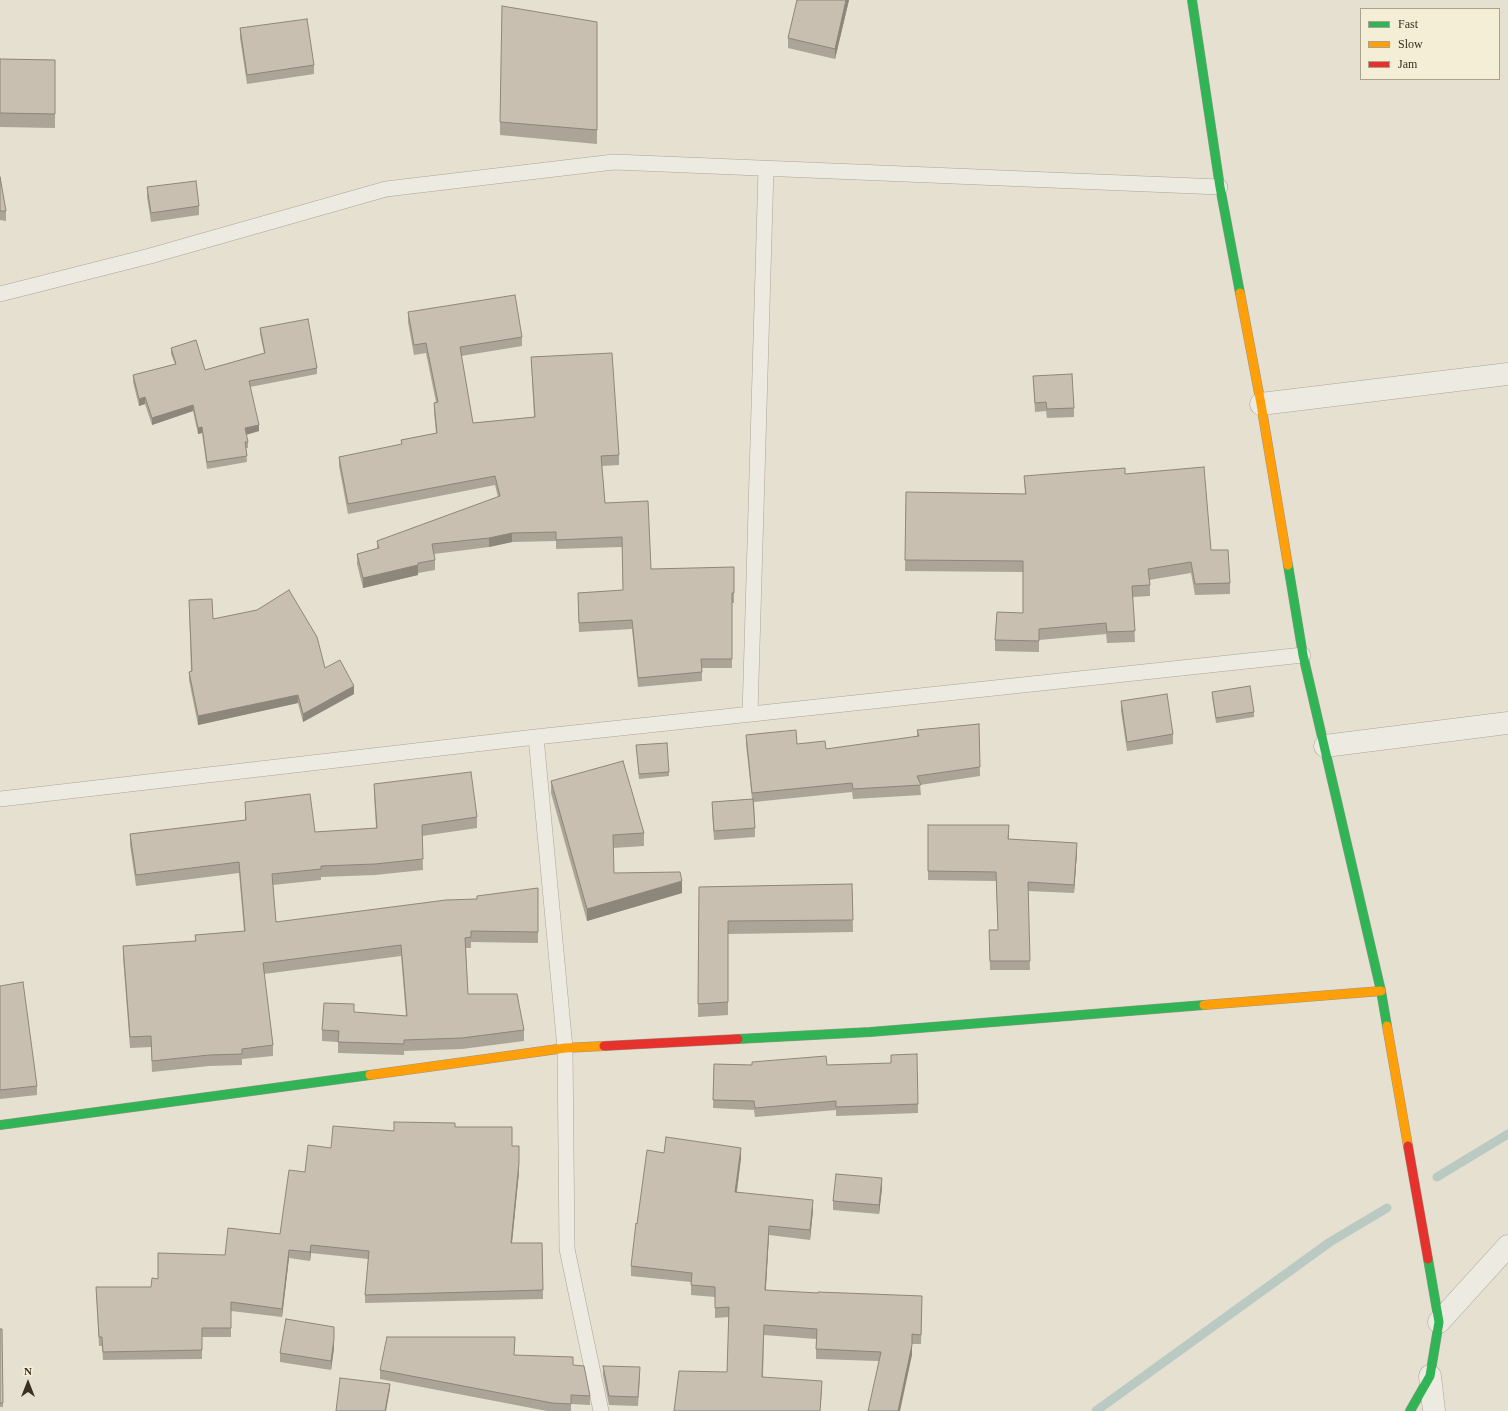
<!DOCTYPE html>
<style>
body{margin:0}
#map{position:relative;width:1508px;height:1411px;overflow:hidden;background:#e5e0cf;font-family:"Times New Roman",serif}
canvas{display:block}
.legend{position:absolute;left:1360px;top:8px;width:140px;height:72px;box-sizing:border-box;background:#f5eed7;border:1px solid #aaa18e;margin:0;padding:5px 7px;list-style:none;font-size:12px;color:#392e20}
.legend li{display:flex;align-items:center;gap:8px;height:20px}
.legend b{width:20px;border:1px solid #aaa18e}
.north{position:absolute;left:8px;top:1363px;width:40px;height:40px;-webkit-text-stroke:3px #f5eed7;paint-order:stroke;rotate:0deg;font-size:11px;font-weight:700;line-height:16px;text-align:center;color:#392e20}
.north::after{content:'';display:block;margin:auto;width:14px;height:18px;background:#392e20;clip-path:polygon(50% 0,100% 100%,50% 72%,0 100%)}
</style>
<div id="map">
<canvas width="1508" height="1411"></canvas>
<ul class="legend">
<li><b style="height:5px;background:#30b455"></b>Fast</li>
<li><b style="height:5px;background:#ff9f0a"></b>Slow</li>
<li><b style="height:5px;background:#e5322d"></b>Jam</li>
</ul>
<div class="north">N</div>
</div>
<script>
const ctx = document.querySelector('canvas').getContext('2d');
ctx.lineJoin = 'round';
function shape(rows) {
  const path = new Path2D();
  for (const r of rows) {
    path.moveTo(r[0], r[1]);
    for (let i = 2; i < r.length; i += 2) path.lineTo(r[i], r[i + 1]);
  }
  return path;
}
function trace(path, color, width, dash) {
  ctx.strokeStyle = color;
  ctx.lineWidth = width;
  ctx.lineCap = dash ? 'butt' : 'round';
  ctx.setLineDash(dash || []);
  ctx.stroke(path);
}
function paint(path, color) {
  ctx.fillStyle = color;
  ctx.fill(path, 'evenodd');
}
trace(shape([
 [1437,1177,1508,1134],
 [1096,1411,1330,1242,1387,1208]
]), '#bacac2', 9);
const lane = shape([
 [0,294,150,256,386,189,614,162,1220,187],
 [750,714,766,169],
 [536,737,565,1048,567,1249,601,1411],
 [0,799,536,737,1303,655]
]);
const street = shape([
 [1261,404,1508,374],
 [1325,746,1508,723],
 [1439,1322,1508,1246],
 [1430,1376,1434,1411]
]);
const fast = shape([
 [1192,0,1220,187,1240,293],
 [1288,565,1303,655,1381,991,1387,1026],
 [738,1039,870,1032,1204,1005],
 [0,1125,370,1075],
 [1410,1411,1430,1376,1439,1322,1428,1259]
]);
const slow = shape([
 [1240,293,1261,404,1288,565],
 [1204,1005,1381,991],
 [1387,1026,1408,1146],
 [370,1075,565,1048,604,1046]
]);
const jam = shape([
 [604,1046,738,1039],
 [1408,1146,1428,1259]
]);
trace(lane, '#aba598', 16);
trace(street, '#aba598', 23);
trace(fast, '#9a9488', 10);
trace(slow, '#9a9488', 10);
trace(jam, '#9a9488', 10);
trace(lane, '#edeae1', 15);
trace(street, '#edeae1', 22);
trace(fast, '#30b455', 9);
trace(slow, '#ff9f0a', 9);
trace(jam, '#e5322d', 9);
paint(shape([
 [797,0,849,0,835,59,788,48,788,38],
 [597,22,597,144,500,135,500,122],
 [240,28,314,65,314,74,247,84,240,38],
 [0,59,55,60,55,128,0,127],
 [0,177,6,211,6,221,0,220],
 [147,187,199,206,199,215,151,222,147,197],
 [408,312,522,337,522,346,461,356,473,423,534,417,531,357,619,455,619,465,602,466,605,503,651,569,734,576,734,603,732,603,732,668,702,668,702,681,638,687,632,629,579,632,578,593,623,590,622,547,556,549,556,541,512,542,489,547,434,554,435,560,435,570,418,573,418,575,363,588,357,564,357,554,377,549,377,541,498,497,495,485,348,514,339,466,339,457,401,445,401,440,436,433,434,412,434,403,436,402,426,353,414,355,408,322],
 [260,328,317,368,317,374,250,387,259,431,246,435,248,442,248,448,246,448,247,462,207,469,202,433,198,434,193,411,152,425,145,404,139,406,133,382,133,375,175,364,171,354,171,348,205,370,264,353,260,334],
 [1033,376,1074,408,1074,417,1047,418,1046,411,1035,412],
 [1125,474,1211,550,1230,583,1230,594,1195,595,1191,573,1149,580,1150,585,1150,596,1133,597,1135,642,1107,643,1106,634,1039,640,1039,652,995,651,995,640,1023,613,1023,572,905,571,906,492,1025,494,1024,476],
 [189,600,213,619,325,668,354,694,303,722,298,703,198,725,189,680,189,672,191,672],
 [1212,692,1254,712,1254,717,1216,723,1212,696],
 [1121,701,1173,734,1173,744,1127,751,1121,711],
 [979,724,980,776,920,785,921,795,853,799,852,792,754,802,755,828,755,837,714,840,712,811,712,802,752,799,746,744,746,735,826,749,917,737,917,730],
 [636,745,669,772,669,776,639,779],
 [551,781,644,833,644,846,613,848,614,873,682,893,587,921,551,793],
 [374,784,477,817,477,828,422,836,423,870,375,875,321,877,321,880,273,885,276,922,477,899,538,888,538,943,471,942,471,948,466,948,468,994,524,1030,524,1041,462,1049,404,1051,404,1055,338,1053,338,1042,322,1041,322,1030,354,1012,406,1016,401,956,264,974,273,1045,273,1056,242,1059,242,1065,209,1066,152,1072,151,1047,130,1048,123,957,123,946,195,941,195,935,244,931,239,873,136,886,130,845,130,834,245,820,245,802,315,832,376,828,374,795],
 [928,825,1009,834,1009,839,1077,852,1074,893,1028,891,1030,970,990,970,989,930,998,930,996,881,928,880],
 [852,884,853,932,728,934,728,1015,698,1017,699,887],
 [0,986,37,1086,37,1095,0,1099],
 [891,1055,918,1104,918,1113,836,1116,836,1110,755,1117,754,1110,713,1108,714,1064,752,1065,827,1065,891,1063],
 [455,1127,512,1146,519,1172,512,1243,542,1243,543,1299,365,1303,365,1295,368,1259,311,1253,310,1261,289,1258,282,1317,231,1311,231,1337,202,1337,202,1359,103,1360,102,1346,99,1346,96,1287,151,1287,158,1279,225,1255,280,1234,305,1172,331,1148,394,1131],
 [664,1153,741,1158,737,1192,813,1210,810,1240,769,1235,766,1290,922,1306,921,1344,912,1344,912,1355,879,1361,816,1359,816,1339,764,1335,763,1377,822,1391,820,1411,674,1411,727,1372,729,1317,715,1318,715,1297,691,1295,691,1282,631,1276,631,1266,637,1224],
 [882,1188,879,1214,833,1210,833,1201],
 [0,1329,3,1403,3,1407,0,1407],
 [334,1348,331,1370,280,1362,280,1353],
 [515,1355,573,1365,590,1396,590,1405,571,1404,571,1411,547,1411,380,1379,380,1370],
 [603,1366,640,1377,638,1406,609,1405,603,1375]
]), '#aca497');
paint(shape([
 [846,0,849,0,835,59,835,49],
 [145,397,145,404,139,406,139,399],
 [193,405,193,411,152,425,152,418],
 [259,425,259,431,245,435,245,428],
 [202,427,202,433,198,434,198,428],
 [512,533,512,542,489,547,489,538],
 [418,565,418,575,363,588,363,578],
 [354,686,354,694,303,722,303,714],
 [298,695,298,703,198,725,198,716],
 [1077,843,1077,852,1074,893,1074,885],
 [682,881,682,893,587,921,587,909],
 [741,1148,741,1158,735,1202,735,1192],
 [519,1163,519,1172,511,1252,511,1243],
 [882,1178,882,1188,879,1214,879,1205],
 [813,1200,813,1210,810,1240,810,1230],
 [769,1226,769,1235,765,1300,765,1290],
 [311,1245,311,1253,310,1261,310,1252],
 [289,1250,289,1258,282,1317,282,1309],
 [912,1334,912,1355,900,1411,898,1411],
 [334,1339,334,1348,331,1370,331,1361],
 [390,1384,390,1389,386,1411,385,1411]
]), '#8c867b');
const building = shape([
 [797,0,846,0,835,49,788,38,797,0],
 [502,6,597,22,597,130,500,122,502,6],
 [307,19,314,65,247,75,240,28,307,19],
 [0,59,55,60,55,114,0,113,0,59],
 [0,177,6,211,0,211,0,177],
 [196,181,199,206,151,213,147,187,196,181],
 [515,295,522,337,460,347,473,423,535,417,531,357,612,353,619,455,601,456,605,503,648,501,651,569,734,567,734,593,732,593,732,659,701,659,702,672,638,678,632,620,579,623,578,593,623,590,622,537,556,540,556,532,512,533,489,538,432,544,435,560,418,563,418,565,363,578,357,554,379,548,377,541,500,496,495,476,348,504,339,457,402,444,401,440,437,433,434,403,438,402,426,343,414,345,408,312,515,295],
 [308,319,317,368,249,381,259,425,245,428,248,442,245,442,247,456,207,462,202,427,198,428,193,405,152,418,145,397,139,399,133,375,176,364,171,348,196,340,205,370,265,353,260,328,308,319],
 [1072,374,1074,408,1047,409,1046,402,1035,403,1033,376,1072,374],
 [1204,467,1211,550,1228,550,1230,583,1195,584,1191,562,1148,569,1150,585,1132,586,1135,631,1107,632,1106,623,1039,629,1039,641,995,640,997,612,1023,613,1023,561,905,560,906,492,1026,494,1024,476,1125,468,1125,474,1204,467],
 [289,590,317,637,325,668,340,660,354,686,303,714,298,695,198,716,189,672,192,671,189,600,212,599,213,619,257,610,289,590],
 [1250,686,1254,712,1216,718,1212,692,1250,686],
 [1167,694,1173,734,1127,742,1121,701,1167,694],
 [979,724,980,767,917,776,921,785,853,789,852,783,752,793,746,735,796,730,797,744,825,741,826,749,919,736,917,730,979,724],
 [667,743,669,772,639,774,636,745,667,743],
 [623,761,644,833,613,835,614,873,680,872,682,881,587,909,551,781,623,761],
 [471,772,477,817,422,825,423,859,375,864,321,866,321,869,272,874,276,922,446,900,477,899,477,896,538,888,538,932,471,931,471,937,465,938,468,994,517,994,524,1030,462,1038,404,1040,404,1044,338,1042,339,1031,322,1030,324,1003,354,1004,354,1012,407,1016,401,945,263,963,273,1045,242,1049,242,1054,209,1055,152,1061,151,1036,130,1037,123,946,196,941,195,935,245,931,239,862,136,875,130,834,246,820,245,802,310,794,315,832,377,828,374,784,471,772],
 [753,799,755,828,714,831,712,802,753,799],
 [928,825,1009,825,1008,839,1077,843,1074,885,1028,882,1030,961,990,961,989,930,998,930,996,872,928,871,928,825],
 [852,884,853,920,728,921,728,1002,698,1004,699,887,852,884],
 [23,982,37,1086,0,1090,0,986,23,982],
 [917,1054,918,1104,836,1107,836,1101,755,1108,754,1101,713,1100,714,1064,752,1065,752,1062,826,1056,827,1065,891,1063,891,1055,917,1054],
 [394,1122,455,1123,455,1127,512,1127,512,1146,519,1146,519,1163,511,1243,542,1243,543,1290,365,1295,369,1251,311,1245,310,1252,289,1250,282,1309,231,1302,231,1328,202,1328,202,1350,103,1352,102,1337,99,1337,96,1287,151,1287,152,1278,158,1279,158,1253,225,1255,228,1228,280,1234,289,1170,305,1172,308,1145,331,1148,333,1126,394,1131,394,1122],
 [666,1137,741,1148,735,1192,813,1200,810,1230,769,1226,765,1290,818,1293,818,1292,922,1296,921,1335,912,1334,912,1345,898,1411,868,1411,881,1352,816,1349,817,1329,764,1325,762,1377,822,1381,820,1411,674,1411,679,1371,727,1372,729,1307,715,1308,715,1287,691,1285,692,1273,631,1266,636,1223,637,1224,647,1150,664,1153,666,1137],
 [836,1174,882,1178,879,1205,833,1201,836,1174],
 [286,1319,334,1327,334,1339,331,1361,280,1353,286,1319],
 [0,1329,2,1329,3,1403,0,1403,0,1329],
 [387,1337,515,1337,514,1355,573,1357,573,1365,584,1366,590,1396,571,1395,571,1404,552,1403,380,1370,387,1337],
 [603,1366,640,1367,638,1397,609,1396,603,1366],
 [340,1378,390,1384,385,1411,336,1411,340,1378]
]);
paint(building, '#c8bfb0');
trace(building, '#8c867b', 1);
</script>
